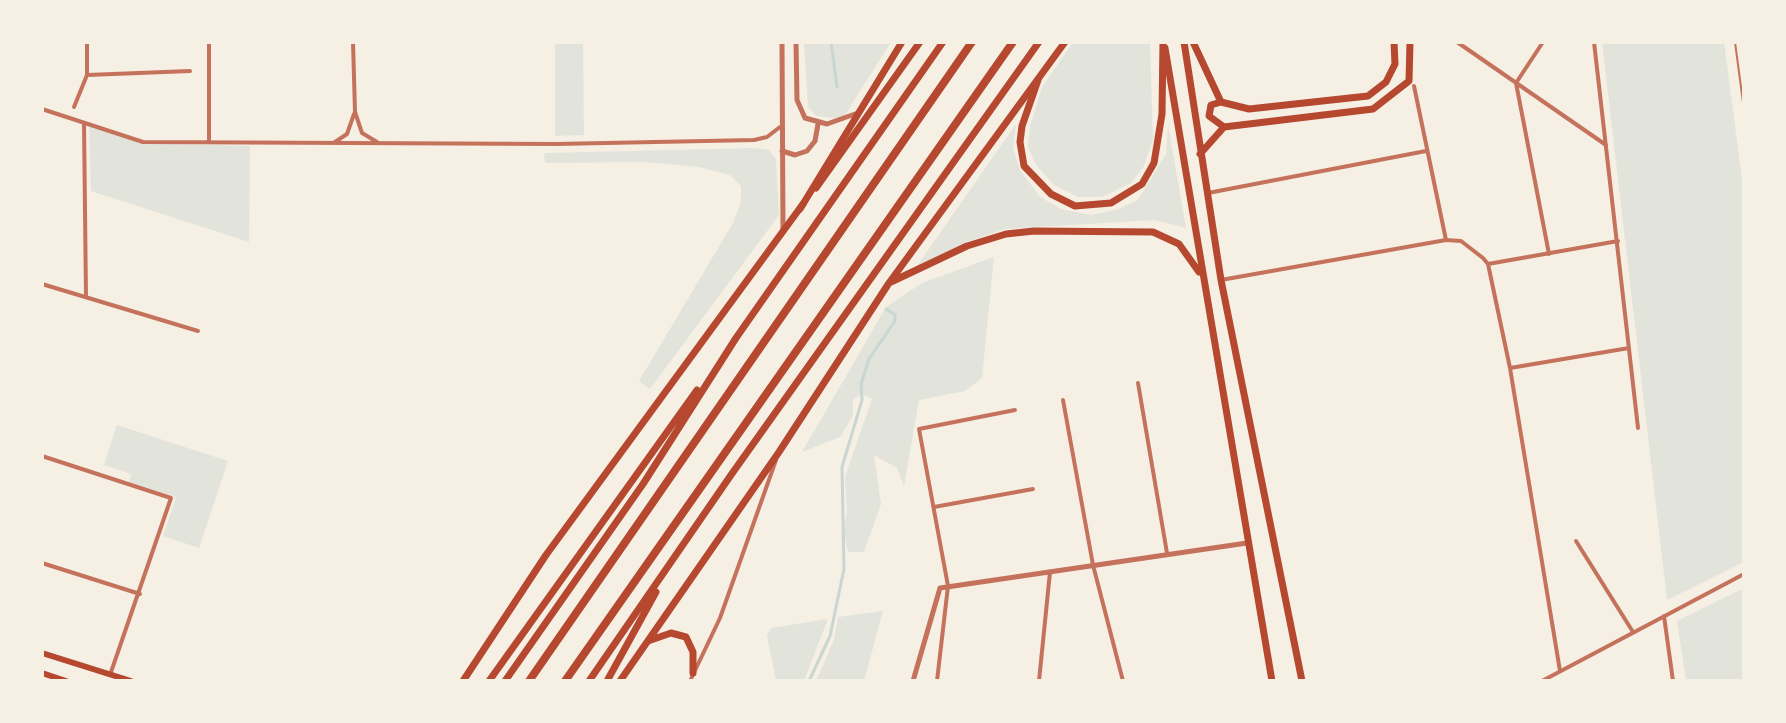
<!DOCTYPE html>
<style>
body{margin:0}
#map{position:relative;width:1786px;height:723px;overflow:hidden;background:#f6efe4;font-family:"Sofia Sans Condensed",sans-serif}
canvas{display:block}
.frame{position:absolute;inset:0;border:44px solid #f6efe4;pointer-events:none}
</style>
<div id="map">
<canvas width="1786" height="723"></canvas>
<div class="frame"></div>
</div>
<script>
const ctx = document.querySelector('canvas').getContext('2d');
ctx.lineJoin = 'round';
function paint(path, color) {
  ctx.fillStyle = color;
  ctx.fill(path, 'evenodd');
}
function shape(rows) {
  const path = new Path2D();
  for (const r of rows) {
    path.moveTo(r[0], r[1]);
    for (let i = 2; i < r.length; i += 2) path.lineTo(r[i], r[i + 1]);
  }
  return path;
}
function trace(path, color, width, dash) {
  ctx.strokeStyle = color;
  ctx.lineWidth = width;
  ctx.lineCap = dash ? 'butt' : 'round';
  ctx.setLineDash(dash || []);
  ctx.stroke(path);
}
paint(shape([
 [555,42,583,42,584,135,555,136],
 [804,42,891,42,845,115,836,118,816,116,808,107],
 [1073,42,1150,43,1153,140,1144,166,1131,183,1102,197,1078,197,1054,185,1036,165,1028,147,1030,126,1042,87],
 [1602,42,1724,42,1744,194,1744,562,1667,600],
 [1016,124,1013,148,1020,170,1040,197,1061,209,1091,215,1116,210,1138,200,1166,154,1168,124,1186,228,1155,220,1005,229,966,242,917,266],
 [89,126,143,143,250,146,249,242,91,191],
 [754,148,769,150,776,159,779,215,650,389,639,381,733,223,741,202,741,186,730,175,699,167,644,162,545,163,544,153],
 [994,257,982,378,965,391,919,400,904,486,897,468,874,455,881,504,864,552,848,552,844,531,847,509,845,477,872,399,861,394,853,400,853,416,840,437,802,452,886,307,922,283],
 [117,425,228,461,199,548,163,536,176,497,129,482,131,474,104,465],
 [1744,588,1744,681,1686,681,1677,621],
 [883,611,864,681,816,681,834,640,838,617],
 [828,619,804,681,776,681,767,636,771,628]
]), '#e2e4dc');
trace(shape([
 [831,42,837,87],
 [809,681,830,636,844,569,842,467,862,400,861,384,869,359,895,321,895,315,886,309]
]), '#c9d6d2', 3);
trace(shape([
 [1735,42,1744,110]
]), '#c5725c', 2);
trace(shape([
 [353,42,355,112,362,133,377,142],
 [1457,42,1606,145],
 [1543,42,1516,83,1549,254],
 [1594,42,1638,428],
 [87,75,190,71],
 [1414,86,1446,240],
 [74,107,87,75,87,42],
 [42,109,143,142,556,144,754,140,767,137,780,127],
 [84,123,86,297],
 [209,142,209,42],
 [335,142,347,134,354,114],
 [1208,193,1426,151],
 [1488,264,1618,241],
 [1221,280,1446,240,1461,241,1483,258,1488,264,1510,368,1560,671],
 [42,284,198,331],
 [1510,368,1629,348],
 [1138,383,1167,553],
 [1063,400,1093,565,1123,681],
 [42,456,171,498,110,675],
 [934,507,1033,489],
 [1576,541,1633,632],
 [42,563,140,594],
 [1664,616,1673,681],
 [690,681,720,618,776,460],
 [937,681,948,586,919,429,1015,410],
 [1039,681,1050,572],
 [1542,681,1744,574]
]), '#c5725c', 4);
trace(shape([
 [782,42,783,229],
 [796,42,797,100,805,118,827,124,855,114],
 [782,151,795,155,807,151,815,141,818,124],
 [913,681,940,588,1247,543]
]), '#c5725c', 5);
trace(shape([
 [42,653,131,681],
 [42,673,66,681]
]), '#b5482f', 6);
trace(shape([
 [1184,42,1221,280,1302,681],
 [1193,42,1221,102],
 [1165,48,1272,681],
 [1221,102,1249,109,1368,96,1386,82,1395,64,1394,42],
 [1221,102,1211,105,1209,116,1224,127],
 [1200,154,1224,127,1373,109,1409,81,1410,42],
 [816,188,920,42],
 [891,282,967,246,1006,234,1034,231,1153,232,1179,244,1199,272],
 [648,641,671,633,686,637,693,652,693,673],
 [463,681,546,555,803,204],
 [489,681,697,390],
 [505,681,643,484,736,338,943,42],
 [589,681,731,475,1039,42],
 [607,681,656,592],
 [620,681,779,452,889,283,1065,42]
]), '#b5482f', 7);
trace(shape([
 [1038,80,1022,126,1020,142,1024,166,1051,194,1075,206,1111,203,1142,184,1154,163,1162,114,1163,42],
 [800,209,902,42]
]), '#b5482f', 7);
trace(shape([
 [529,681,972,42],
 [565,681,1013,42]
]), '#b5482f', 8);
</script>
